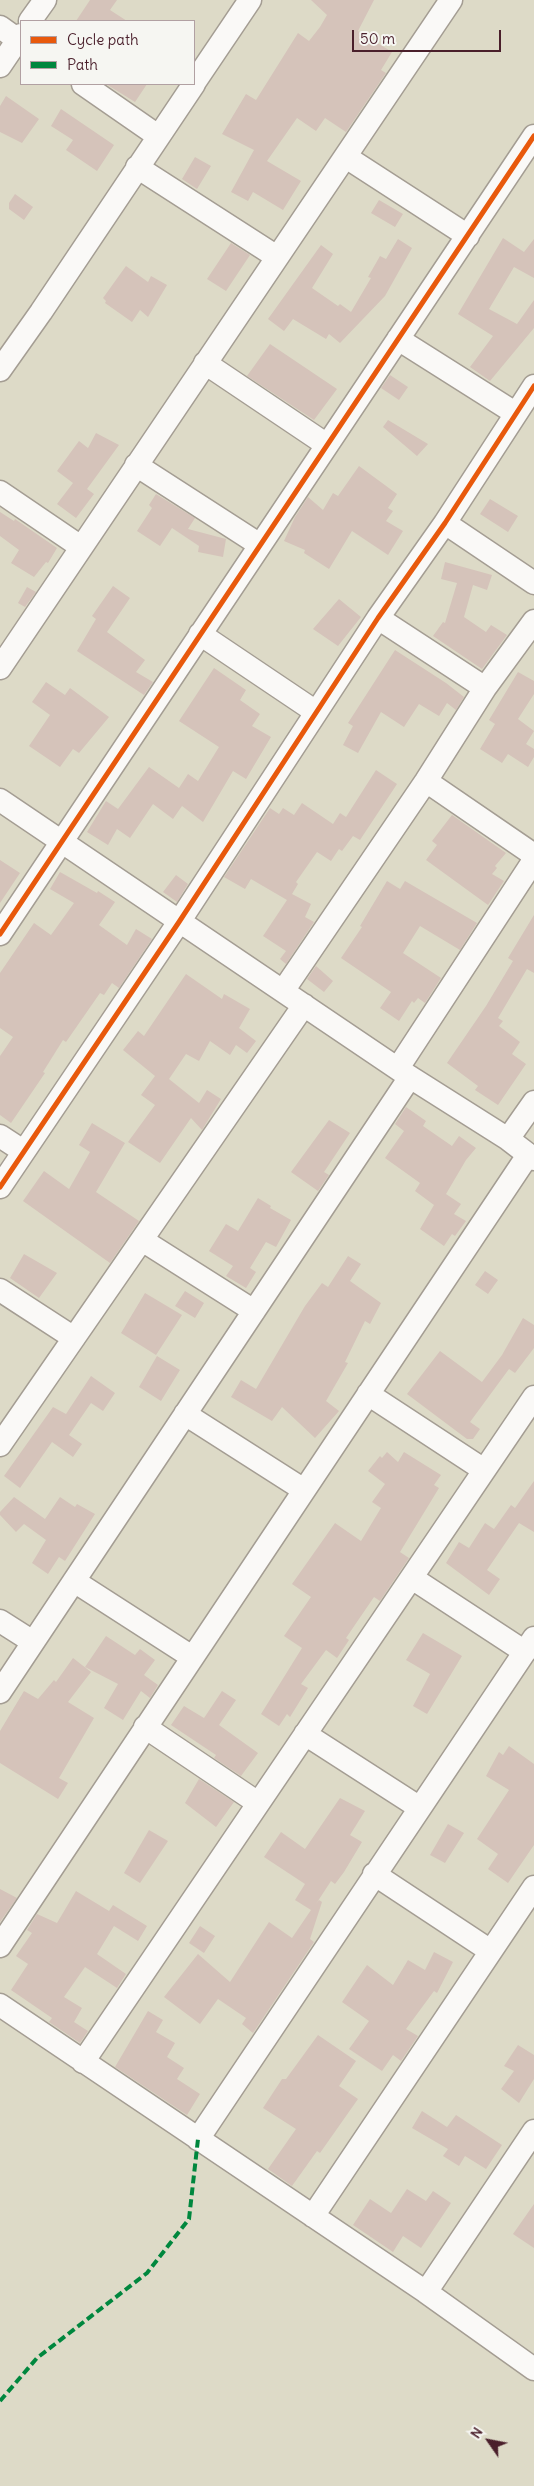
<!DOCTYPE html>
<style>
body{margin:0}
#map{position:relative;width:534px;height:2486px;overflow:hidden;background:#dddac7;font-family:Delius,sans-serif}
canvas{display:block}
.legend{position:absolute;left:20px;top:20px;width:175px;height:65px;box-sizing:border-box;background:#f6f6f2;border:1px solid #b1a0a2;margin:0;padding:6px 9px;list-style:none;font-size:15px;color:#4a1f2b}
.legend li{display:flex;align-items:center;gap:10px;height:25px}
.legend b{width:25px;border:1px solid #b1a0a2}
.north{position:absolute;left:464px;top:2416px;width:50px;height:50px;-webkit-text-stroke:4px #f6f6f2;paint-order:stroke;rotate:303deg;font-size:14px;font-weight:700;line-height:20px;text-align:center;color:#4a1f2b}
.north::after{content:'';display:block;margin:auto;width:18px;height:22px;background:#4a1f2b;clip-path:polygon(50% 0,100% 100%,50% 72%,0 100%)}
.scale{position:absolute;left:352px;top:30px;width:149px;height:22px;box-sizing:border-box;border:2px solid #4a1f2b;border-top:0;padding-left:6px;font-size:15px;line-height:18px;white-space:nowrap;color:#4a1f2b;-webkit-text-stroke:4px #f6f6f2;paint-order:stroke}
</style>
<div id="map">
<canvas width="534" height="2486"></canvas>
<ul class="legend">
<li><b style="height:6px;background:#e8590c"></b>Cycle path</li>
<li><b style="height:6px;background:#00873e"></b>Path</li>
</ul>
<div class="north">N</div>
<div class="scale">50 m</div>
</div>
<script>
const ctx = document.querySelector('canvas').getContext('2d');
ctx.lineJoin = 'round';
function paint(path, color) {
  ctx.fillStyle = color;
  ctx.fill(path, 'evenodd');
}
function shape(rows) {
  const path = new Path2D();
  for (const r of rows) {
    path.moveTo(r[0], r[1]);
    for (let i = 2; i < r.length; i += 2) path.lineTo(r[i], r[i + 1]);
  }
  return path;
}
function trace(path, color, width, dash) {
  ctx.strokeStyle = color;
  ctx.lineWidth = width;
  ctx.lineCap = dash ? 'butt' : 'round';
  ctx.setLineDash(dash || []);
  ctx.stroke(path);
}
paint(shape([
 [90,0,117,0,110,10,127,21,76,21],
 [311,0,374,0,358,31,392,52,381,70,386,73,346,132,325,118,316,131,297,118,267,161,301,181,283,210,253,192,248,201,231,192,254,150,222,134,246,94,256,100,298,33,309,41,320,27,327,15],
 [106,84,147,84,135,102],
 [6,96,39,119,22,143,0,132,0,106],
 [61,109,114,145,97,171,66,150,73,140,51,126],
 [195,157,211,166,197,189,182,179],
 [15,194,33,207,24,220,9,209,9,203],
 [379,200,403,214,395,227,371,213],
 [503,238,524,252,534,239,534,278,514,267,489,309,517,324,534,300,534,328,490,381,470,367,493,336,458,314],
 [398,239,412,248,385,296,340,343,329,334,326,339,293,319,284,331,268,319,321,245,333,254,312,288,338,306,340,304,351,312,371,278,368,277,380,256,386,259],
 [231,243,250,255,226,291,207,279],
 [126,266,148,282,151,276,167,285,148,317,140,310,132,322,105,303,106,301,103,298],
 [270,344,337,389,314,420,247,376],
 [390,375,408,387,399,400,381,388],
 [388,420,428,444,417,456,383,427],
 [96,433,119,445,87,489,94,494,76,518,57,504,73,483,57,471,79,441,88,448],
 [359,466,397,494,388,508,393,511,386,521,403,531,388,555,352,531,329,569,304,553,305,550,284,541,295,517,308,497,323,510,333,493,338,496],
 [156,494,195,518,188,529,226,539,223,557,198,552,199,546,172,528,160,546,137,531,152,508,149,505],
 [490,499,518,516,508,532,480,514],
 [0,512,14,521,15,519,57,548,48,563,46,562,34,577,11,563,19,550,0,536],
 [445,562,492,575,487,590,473,585,464,617,486,632,491,625,507,635,482,669,433,636,443,622,445,623,457,583,441,579],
 [113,586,130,598,107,632,145,660,136,672,153,682,144,695,77,651,96,619,92,616],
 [27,587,36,592,25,607,18,603],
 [339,599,361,617,338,646,313,629],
 [395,650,446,683,464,697,456,710,447,703,439,716,419,704,404,727,381,712,358,753,343,745,353,726,348,723],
 [214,668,246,690,240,700,260,714,252,726,271,737,246,779,233,771,203,822,182,806,173,819,153,804,130,838,117,829,108,845,87,832,106,801,118,809,149,767,179,788,188,774,198,781,219,747,179,721],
 [518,672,534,681,534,694,518,719,534,731,526,744,534,749,534,757,528,767,508,754,502,763,480,749,495,724,489,720],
 [46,682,65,695,70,688,109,717,79,753,73,749,60,767,29,746,50,715,32,702],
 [376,770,397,784,360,840,353,836,342,851,339,849,331,861,317,852,296,882,298,884,292,894,311,904,305,917,314,922,286,964,280,959,286,951,263,936,287,900,251,879,245,889,224,877,270,808,279,814,283,808,294,815,302,803,333,824,340,813,346,817],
 [452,815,506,853,495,866,497,868,492,874,504,881,488,905,426,860,437,845,432,841],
 [0,860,20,873,0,903],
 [60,872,97,893,98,891,115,902,99,925,127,945,136,929,152,939,119,988,112,983,104,995,100,993,66,1042,63,1040,43,1072,45,1073,11,1123,0,1115,0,1056,13,1037,0,1028,0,973,34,923,51,935,74,903,50,889],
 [176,875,188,884,177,902,163,892],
 [387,881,400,889,405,881,477,923,460,950,420,926,403,953,441,978,425,1003,418,998,414,1003,412,1001,399,1021,380,1008,391,992,341,958,362,927,360,926],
 [534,915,534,973,527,969,498,1018,503,1021,499,1026,520,1042,512,1054,526,1064,498,1105,475,1090,478,1086,447,1063,486,1006,513,961,508,958],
 [316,966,333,981,324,992,307,979],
 [186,974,222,999,224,994,250,1009,239,1028,256,1041,247,1053,236,1045,230,1055,210,1041,199,1061,186,1054,169,1079,199,1103,207,1090,221,1099,202,1130,191,1118,160,1163,128,1142,155,1105,141,1095,155,1076,123,1050,138,1031,144,1036],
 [406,1107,426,1121,423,1126,452,1146,459,1136,476,1148,466,1160,446,1194,461,1204,454,1214,466,1221,455,1236,452,1234,444,1246,420,1229,434,1205,415,1191,420,1183,385,1158,404,1131,395,1124],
 [329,1120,350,1133,324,1172,329,1175,318,1191,291,1172],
 [92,1123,125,1143,96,1192,139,1221,110,1263,23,1201,44,1171,69,1189,90,1152,79,1145],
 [258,1198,271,1206,270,1208,291,1220,276,1247,266,1242,250,1268,256,1272,246,1288,226,1276,233,1266,209,1251,226,1224,238,1231],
 [24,1254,57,1273,39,1298,10,1278],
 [348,1256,361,1264,350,1281,381,1303,370,1324,365,1321,345,1362,348,1363,326,1401,339,1411,315,1438,282,1407,272,1421,231,1397,241,1380,256,1389,305,1306,322,1283,328,1287],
 [485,1271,498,1280,488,1294,475,1285],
 [185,1291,204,1303,195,1318,175,1306],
 [145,1293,182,1315,156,1355,121,1333],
 [523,1318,534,1325,534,1348,515,1373,509,1369,470,1422,480,1429,473,1439,467,1439,407,1394,440,1351,482,1382,502,1355],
 [157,1356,180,1370,161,1401,139,1387],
 [91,1376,115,1393,103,1411,91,1403,69,1435,82,1444,73,1457,52,1442,20,1488,4,1476,53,1407,66,1414],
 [387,1452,398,1462,404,1452,441,1475,434,1485,439,1488,400,1552,409,1558,380,1601,374,1597,346,1638,349,1640,337,1658,326,1650,301,1684,308,1688,290,1717,287,1714,279,1726,261,1714,302,1648,284,1636,311,1597,292,1584,335,1523,361,1541,381,1508,372,1502,385,1484,368,1471,380,1456,382,1458],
 [534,1481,534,1532,519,1523,487,1570,500,1579,489,1595,446,1563,459,1542,469,1548,485,1523,494,1529,511,1505,515,1508],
 [14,1497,45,1519,60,1497,75,1507,77,1504,95,1514,65,1561,59,1557,48,1574,32,1563,46,1540,24,1524,16,1532,0,1515,0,1512],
 [423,1633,462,1656,427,1714,413,1706,430,1674,406,1660],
 [106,1636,135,1655,140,1649,155,1660,144,1675,158,1685,150,1698,141,1691,123,1720,104,1708,118,1684,85,1667],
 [73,1658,91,1672,68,1702,94,1718,59,1778,68,1783,58,1799,0,1763,0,1731,24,1691,38,1699,54,1680,56,1682],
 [222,1691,236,1700,219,1725,258,1753,241,1776,214,1758,216,1755,171,1725,184,1706,204,1718],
 [509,1746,534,1764,534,1845,508,1883,488,1869,498,1854,477,1839,509,1790,486,1776,499,1752,503,1755],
 [199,1779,234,1802,216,1827,185,1803],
 [340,1798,365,1811,350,1835,362,1842,344,1872,335,1884,331,1881,316,1904,319,1900,322,1902,310,1939,314,1942,253,2033,242,2024,246,2018,218,1999,200,2024,164,1997,198,1954,230,1982,269,1922,292,1938,311,1910,295,1900,305,1884,264,1857,281,1832,305,1849],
 [448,1824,464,1833,445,1863,430,1855],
 [149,1830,168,1841,140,1883,124,1873],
 [0,1889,17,1898,0,1922],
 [76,1891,109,1911,113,1905,147,1926,138,1941,114,1926,97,1954,126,1974,117,1988,85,1967,64,1997,82,2008,74,2022,88,2031,80,2043,49,2022,52,2018,11,1990,28,1964,16,1956,32,1933,27,1930,37,1914,57,1923],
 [200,1926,215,1936,204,1953,189,1943],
 [434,1952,453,1962,437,1993,434,1991,406,2029,418,2036,401,2061,393,2055,382,2071,349,2049,369,2021,342,2002,367,1965,393,1985,408,1960,425,1970],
 [148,2011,163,2020,156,2032,175,2043,167,2057,184,2068,177,2079,200,2094,187,2115,115,2067],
 [318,2035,356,2061,339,2086,358,2099,320,2153,317,2151,292,2186,268,2169,296,2129,263,2108,282,2079,286,2079],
 [518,2045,534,2055,534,2079,519,2103,501,2089,514,2071,504,2066],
 [422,2111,447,2127,456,2115,502,2145,486,2169,465,2156,459,2166,443,2156,448,2149,412,2128],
 [407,2189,426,2201,433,2191,451,2203,421,2248,403,2236,393,2252,353,2225,370,2199,391,2213],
 [534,2204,534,2248,513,2234]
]), '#d5c3ba');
const minor = shape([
 [30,21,45,0],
 [0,27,21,42],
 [0,66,21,35],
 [194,83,250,0],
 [83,84,158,136],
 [346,157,468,236],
 [137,167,277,257],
 [398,339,515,413],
 [205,363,327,445],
 [0,370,41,312,194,84],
 [136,465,260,545],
 [0,492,81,547],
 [445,523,534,583],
 [378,618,485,688],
 [200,634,316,712],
 [0,668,451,0],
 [426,781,534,855],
 [0,800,410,1077,508,1139,534,1159],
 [0,934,534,136],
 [283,991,426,781,485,688,534,621],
 [398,1068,534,860],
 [0,1136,23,1151],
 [508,1139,534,1102],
 [0,1187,179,922,378,618,445,523,534,386],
 [142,1240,254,1311],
 [0,1290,74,1338],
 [368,1394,484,1470],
 [185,1414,304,1490],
 [0,1445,304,1005],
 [412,1578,525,1652],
 [74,1581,192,1657],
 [0,1621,33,1642],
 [0,1692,410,1077],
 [145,1727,258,1803],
 [305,1734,420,1808],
 [374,1874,489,1950],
 [0,1946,528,1155],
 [0,2005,426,2292,534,2369],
 [83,2062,534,1397],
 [198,2139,534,1638],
 [313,2216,534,1887],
 [426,2292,534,2131]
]);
trace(minor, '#a49d93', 25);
trace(minor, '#faf9f7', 22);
trace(shape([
 [0,2401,37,2358,147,2273,189,2219,198,2139]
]), '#00873e', 4, [8, 4]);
trace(shape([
 [0,934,534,136],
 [0,1187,179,922,378,618,445,523,534,386]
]), '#e8590c', 5);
</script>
